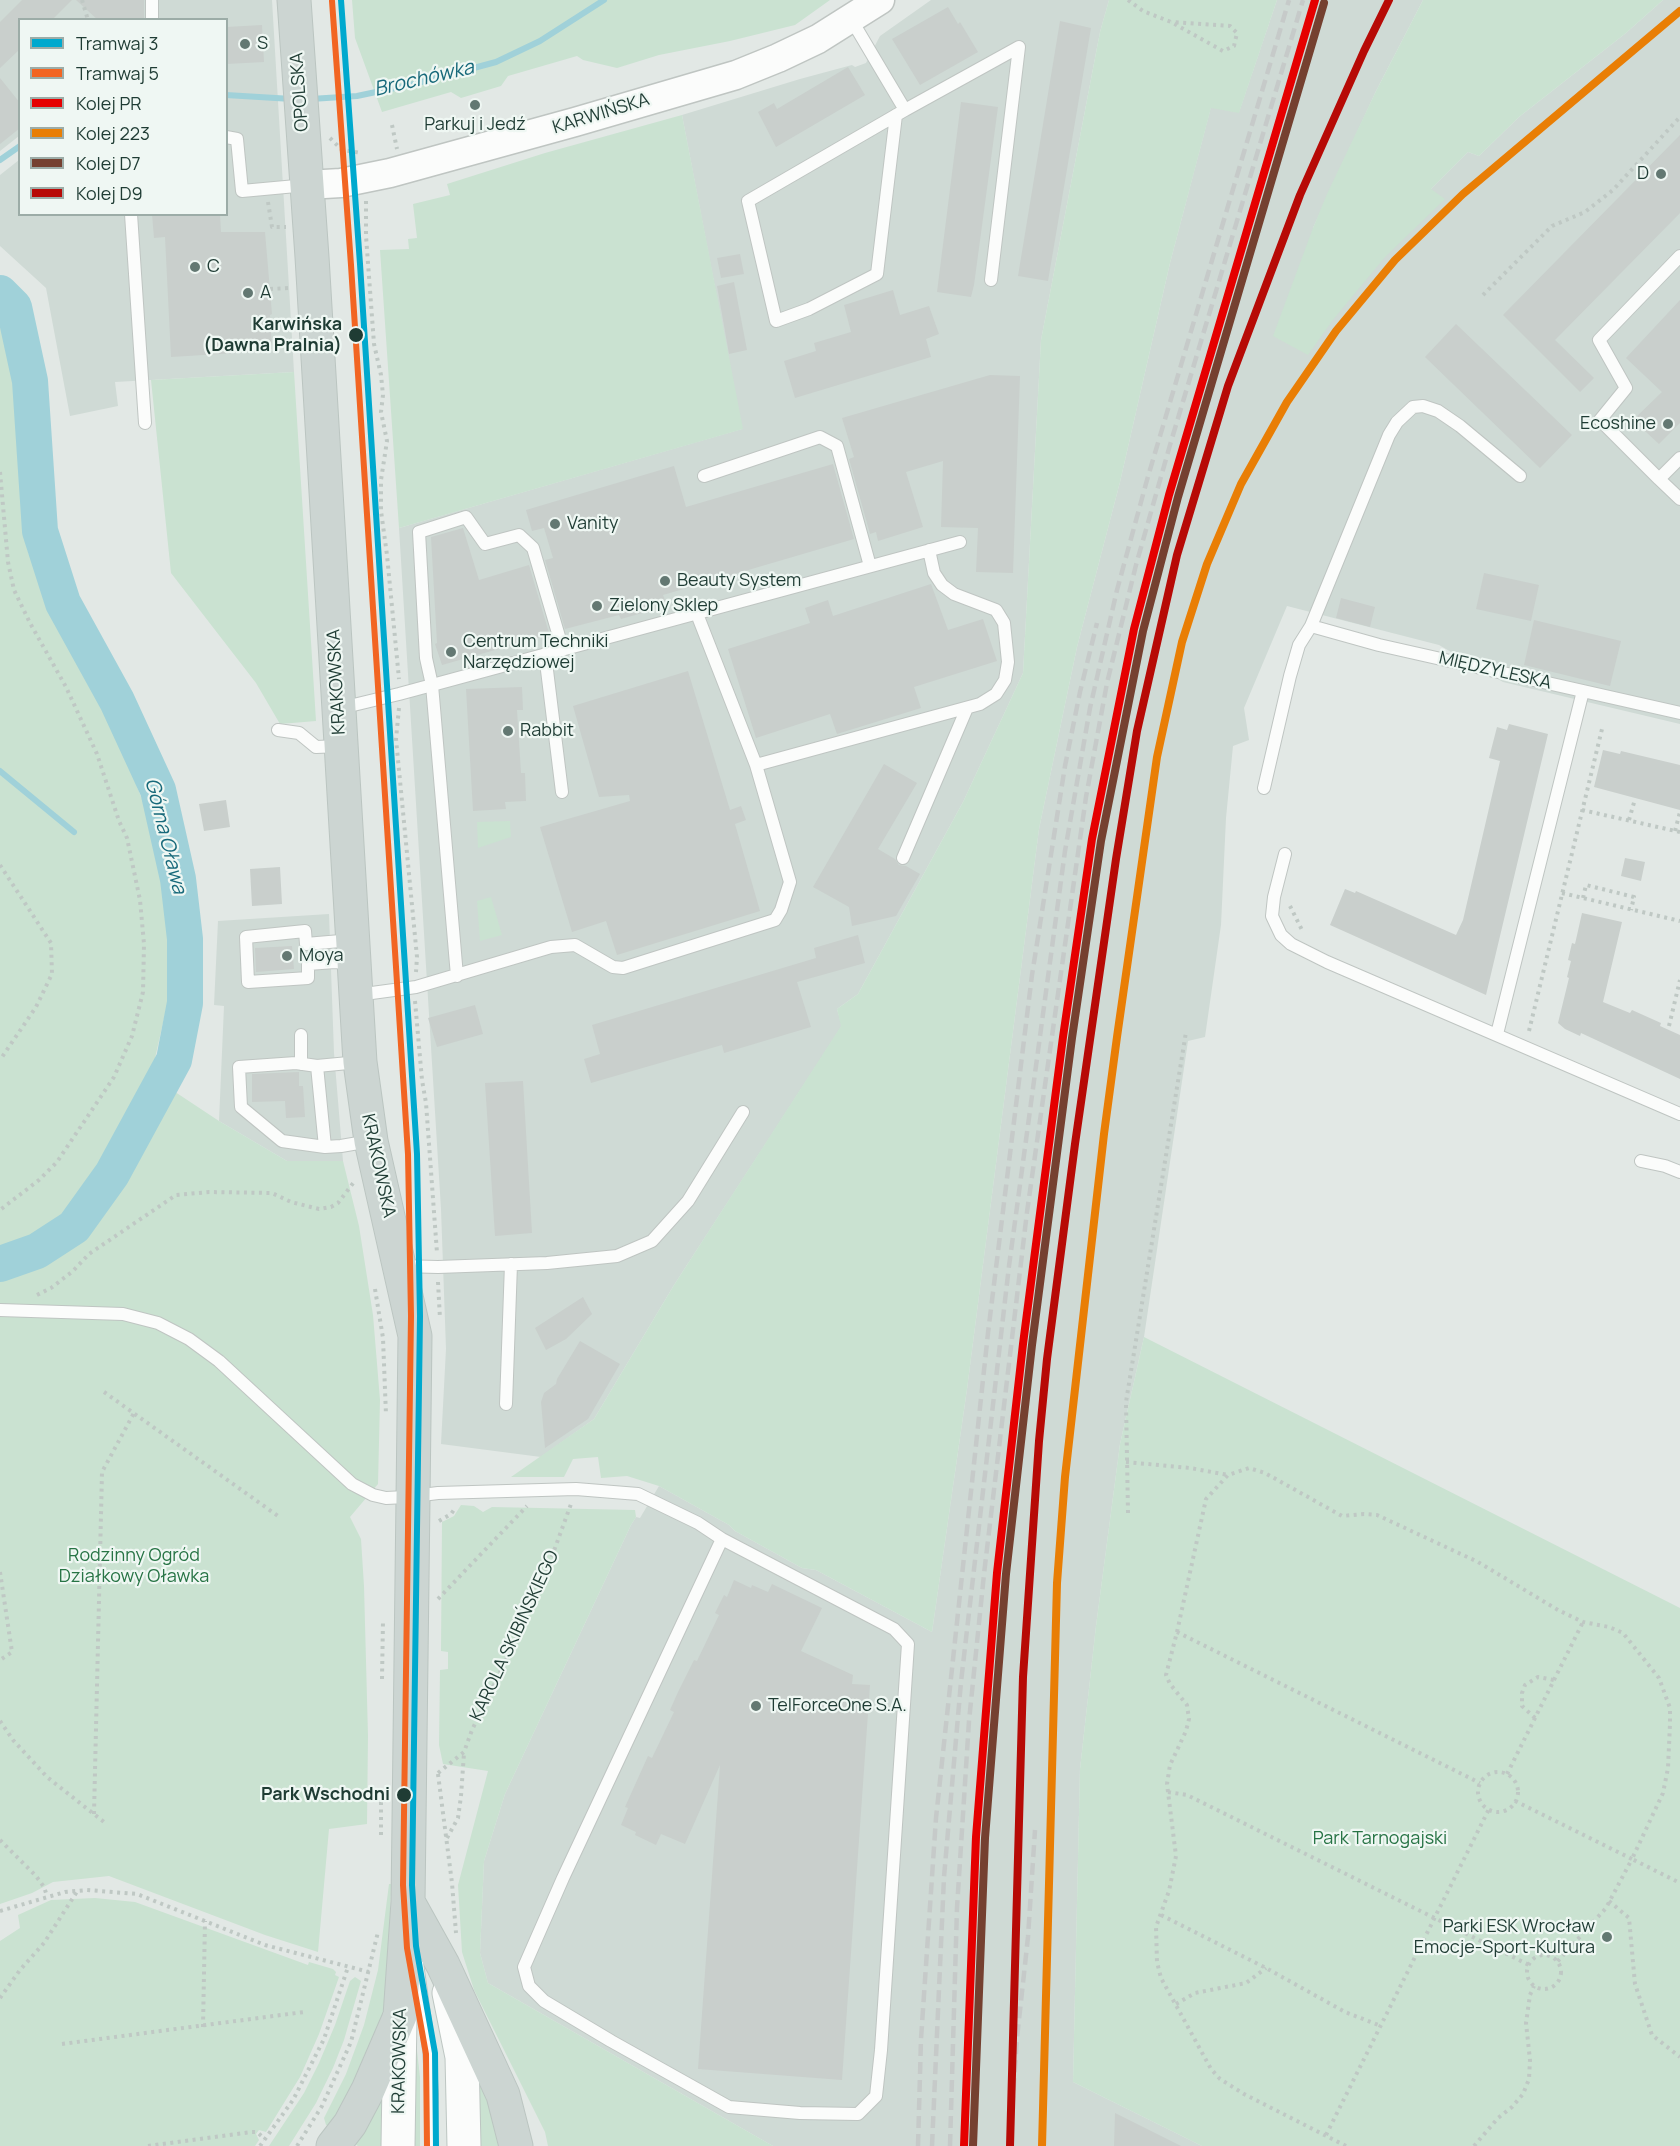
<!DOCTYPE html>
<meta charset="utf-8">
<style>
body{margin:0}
#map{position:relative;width:1680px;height:2146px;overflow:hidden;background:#e2e8e5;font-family:Manrope,sans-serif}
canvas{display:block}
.legend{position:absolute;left:18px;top:18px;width:210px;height:198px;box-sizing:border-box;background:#eff7f3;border:2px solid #9caca7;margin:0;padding:8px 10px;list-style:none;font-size:18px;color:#1f3c34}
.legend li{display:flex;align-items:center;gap:12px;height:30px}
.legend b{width:30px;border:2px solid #9caca7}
</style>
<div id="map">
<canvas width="1680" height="2146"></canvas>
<ul class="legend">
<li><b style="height:8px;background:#00a9ce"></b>Tramwaj 3</li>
<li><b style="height:8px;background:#f26522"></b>Tramwaj 5</li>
<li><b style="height:8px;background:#e50000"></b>Kolej PR</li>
<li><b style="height:8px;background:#e97e05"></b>Kolej 223</li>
<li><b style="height:8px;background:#754030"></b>Kolej D7</li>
<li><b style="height:8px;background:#b70a06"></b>Kolej D9</li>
</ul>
</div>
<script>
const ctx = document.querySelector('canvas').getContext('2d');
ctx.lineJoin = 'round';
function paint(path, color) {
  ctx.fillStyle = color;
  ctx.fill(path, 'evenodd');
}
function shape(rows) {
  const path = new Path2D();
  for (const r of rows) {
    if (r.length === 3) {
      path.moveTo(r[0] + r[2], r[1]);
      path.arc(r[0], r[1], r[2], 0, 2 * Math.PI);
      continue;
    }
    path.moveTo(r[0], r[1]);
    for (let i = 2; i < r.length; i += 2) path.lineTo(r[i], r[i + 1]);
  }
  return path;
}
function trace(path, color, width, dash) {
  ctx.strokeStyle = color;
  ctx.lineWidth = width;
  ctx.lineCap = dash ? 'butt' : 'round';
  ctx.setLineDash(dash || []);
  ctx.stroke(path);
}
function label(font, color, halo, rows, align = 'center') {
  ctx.font = font + ' Manrope,sans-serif';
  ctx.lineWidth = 4.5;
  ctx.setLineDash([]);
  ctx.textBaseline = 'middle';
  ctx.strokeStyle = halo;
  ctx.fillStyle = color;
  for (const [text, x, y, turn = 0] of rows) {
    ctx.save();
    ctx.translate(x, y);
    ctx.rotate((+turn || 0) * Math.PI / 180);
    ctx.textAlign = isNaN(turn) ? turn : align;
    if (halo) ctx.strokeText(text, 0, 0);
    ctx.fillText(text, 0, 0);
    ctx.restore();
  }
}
paint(shape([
 [0,0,272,0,294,372,115,382,118,406,70,416,46,288,0,246,0,175,19,160,20,214,226,214,226,20,20,20,19,136,0,151],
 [931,0,1109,0,1100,32,1041,340,1023,673,963,802,858,994,837,1009,842,1026,674,1285,594,1419,541,1457,441,1444,446,1349,441,1209,399,528,742,429,682,115,800,79,852,65,855,67,866,63,880,36],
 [1277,0,1423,0,1376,91,1313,228,1431,189,1468,152,1479,156,1519,117,1626,33,1663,0,1680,0,1680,724,1503,682,1439,645,1287,606,1244,708,1249,740,1233,746,1226,818,1221,925,1205,1037,1188,1041,1144,1337,1120,1444,1096,1626,1080,1769,1073,2082,1202,2146,773,2146,488,1983,480,1953,484,1861,505,1794,631,1525,636,1517,640,1518,659,1486,729,1525,735,1531,802,1568,816,1570,932,1632,967,1389,1039,829,1077,647,1120,482,1170,263,1211,107,1239,112],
 [329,914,334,1053,343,1161,287,1161,219,1121,224,1006,214,1005,218,921]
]), '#cfdad5');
paint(shape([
 [352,0,830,0,795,25,730,41,659,55,617,68,583,60,577,56,508,76,501,86,461,98,451,92,382,112,355,38],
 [1109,0,1277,0,1239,113,1211,108,1170,263,1120,482,1077,647,1039,829,967,1389,932,1632,816,1570,802,1568,735,1531,729,1525,659,1486,627,1476,601,1478,598,1457,573,1459,564,1477,511,1477,594,1419,674,1285,841,1026,837,1009,858,994,963,802,1023,673,1041,340,1100,32],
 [1423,0,1663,0,1626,33,1519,117,1479,156,1468,152,1431,189,1445,199,1385,257,1332,321,1308,355,1273,336,1313,228,1327,194,1376,91],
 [682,115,743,429,399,528,380,250,409,249,408,239,417,238,413,204,450,195,447,184,545,153],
 [0,316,10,331,20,425,28,552,64,631,97,687,150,819,168,910,175,970,151,1076,219,1121,287,1161,343,1161,359,1226,373,1315,380,1400,378,1484,350,1517,361,1539,364,1586,368,1736,367,1824,329,1829,318,1952,265,1935,109,1876,53,1882,32,1893,0,1904],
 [294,372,316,721,280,724,256,683,171,573,151,380],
 [510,821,511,837,478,848,477,822],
 [491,897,502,935,480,941,477,901],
 [1144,1337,1680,1608,1680,2146,1202,2146,1073,2082,1080,1769,1096,1626,1120,1444],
 [461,1505,474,1506,483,1512,492,1507,635,1510,636,1517,631,1525,505,1794,484,1861,480,1953,488,1983,773,2146,548,2146,545,2132,474,1990,462,1952,458,1885,488,1771,443,1764,439,1745,440,1670,448,1669,448,1652,441,1651,442,1522,454,1516],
 [389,1884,391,1884,389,1944,385,2007,380,2030,334,2130,326,2125,324,2118,346,2074,364,2025,378,1970],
 [95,1898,135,1902,308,1965,309,1962,333,1969,336,1972,335,1975,339,1977,319,2034,300,2077,266,2132,259,2130,256,2134,259,2140,255,2146,0,2146,0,1941,20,1928,18,1915,51,1900],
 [355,1977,361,1981,344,2040,333,2068,316,2103,289,2146,269,2146,304,2093,319,2063,335,2025,350,1981],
 [412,2007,420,2077,420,2146,409,2146],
 [474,2059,504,2146,473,2146],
 [381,2081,387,2146,358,2146,349,2140]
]), '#cae2d1');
trace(shape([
 [226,95,292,99],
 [311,99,357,96,414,84,496,62,540,41,604,0],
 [0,160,20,146],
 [0,771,74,832]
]), '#a0d1d9', 6);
trace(shape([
 [0,293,14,307,30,381,40,531,63,603,117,701,158,790,178,879,185,939,185,1003,174,1060,112,1174,74,1227,37,1251,0,1264]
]), '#a0d1d9', 36);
paint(shape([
 [22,0,72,0,52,20,20,20,20,49,0,68,0,22],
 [76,0,144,0,144,20,98,20],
 [948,7,958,24,960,22,978,52,920,85,892,39],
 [1060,21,1091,28,1048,281,1018,276],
 [262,25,264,62,226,64,226,27],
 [848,67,865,95,776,147,758,112,774,103,777,109],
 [0,78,20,103,20,128,0,144],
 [961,102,998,107,974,285,971,297,937,292],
 [1680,135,1680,213,1555,340,1594,378,1580,392,1503,315],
 [152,214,220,214,221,232,265,232,272,314,270,315,272,349,252,352,171,357,165,237,154,238],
 [740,254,744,274,721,278,717,258],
 [734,282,747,350,729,354,717,286],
 [893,290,900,315,929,306,939,334,926,339,931,357,795,398,784,361,816,351,814,343,851,332,844,305],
 [1680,300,1680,423,1659,444,1633,420,1662,392,1626,358],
 [1456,324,1572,435,1540,468,1425,357],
 [990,375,1020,376,1013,573,976,572,978,528,941,527,943,461,906,472,923,527,878,541,876,532,870,534,849,459,854,457,842,418],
 [833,464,854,539,663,595,667,606,621,619,619,615,565,629,545,560,553,558,544,528,532,531,526,510,674,466,686,507],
 [463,528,479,580,529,565,549,633,548,635,442,665,435,644,437,643,431,537],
 [1484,573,1539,585,1531,621,1476,609],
 [931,584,948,630,983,619,997,661,914,687,921,708,837,734,830,714,756,738,728,649,810,623,805,608,828,600,833,616],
 [1341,598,1375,607,1370,627,1336,618],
 [1534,620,1621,641,1610,686,1524,665],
 [688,671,730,810,741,806,746,820,735,824,760,911,617,955,606,921,572,932,540,827,630,801,629,795,599,797,573,706],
 [522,687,523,710,517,710,521,773,525,773,526,801,505,802,506,809,473,811,466,689],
 [1509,724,1548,734,1486,995,1330,925,1345,889,1355,893,1356,891,1456,935,1463,920,1500,761,1489,758,1497,727,1507,730],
 [1603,750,1620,754,1621,751,1680,765,1680,810,1594,787],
 [884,764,917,783,878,849,895,859,899,865,906,866,920,874,896,916,852,926,849,907,813,887],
 [226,800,230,827,204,831,199,804],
 [1625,858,1645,862,1641,881,1621,876],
 [280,867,282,904,252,906,250,869],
 [1582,913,1622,922,1603,1002,1630,1013,1632,1010,1661,1023,1660,1026,1680,1035,1680,1079,1581,1033,1580,1036,1565,1029,1558,1023,1569,978,1567,977,1571,961,1568,960,1572,943,1575,944],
 [858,935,865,963,797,982,811,1027,724,1053,722,1045,591,1083,584,1059,600,1054,592,1025,816,958,814,948],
 [292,946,294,969,256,972,255,948],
 [475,1005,483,1034,437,1047,428,1018],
 [299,1072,299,1086,303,1086,305,1117,286,1118,285,1101,252,1102,252,1074],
 [523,1081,532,1233,495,1236,485,1083],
 [583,1297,592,1314,566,1339,546,1350,535,1328],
 [580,1341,620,1364,588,1419,545,1448,541,1402,544,1393,556,1384,557,1379],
 [734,1580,751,1588,752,1585,768,1592,772,1584,822,1608,801,1651,853,1675,852,1684,870,1685,842,2080,698,2069,720,1765,685,1844,661,1834,656,1845,635,1835,636,1832,621,1825,628,1808,625,1807,648,1756,652,1758,674,1712,670,1710,678,1692,694,1660,697,1661,719,1615,715,1613,724,1595,727,1597],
 [1115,2113,1181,2146,1114,2146]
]), '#c9cfcc');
const service = shape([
 [851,19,905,110,748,201,776,321,809,309,877,274,896,115],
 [152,20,152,0],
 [905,110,1019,47,991,280],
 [226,137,237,139,242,191,307,185],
 [131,214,145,423],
 [1680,256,1599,340,1626,388,1600,420,1659,479,1680,458],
 [704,476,820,437,837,446,870,566],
 [1659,479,1680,499],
 [1311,626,1379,645,1680,713],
 [545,654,562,792],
 [341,708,399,694,960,542],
 [278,730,299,733,316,747,340,746],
 [756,765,980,704,996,694,1005,680,1008,662,1004,623,996,610,954,594,942,585,934,573,929,550],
 [1264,788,1290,676,1299,645,1311,626,1389,435,1397,422,1413,407,1423,406,1438,411,1460,426,1520,476],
 [1285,854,1274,897,1272,916,1281,935,1291,944,1327,962,1680,1114],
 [903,858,967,708],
 [352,964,335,962,308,964,308,978,248,982,246,937,305,931,306,944,352,940],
 [457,976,432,685,426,658,419,532,466,517,485,544,519,535,533,548,563,650],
 [357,995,416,987,551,947,575,945,613,967,623,968,775,920,781,910,790,882,756,765,697,614],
 [1497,1034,1583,691],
 [301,1035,301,1064],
 [317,1066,325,1147,282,1141,241,1107,239,1067,296,1063,317,1066,359,1062],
 [325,1147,341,1146,370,1141],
 [1641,1161,1665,1166,1680,1172],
 [400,1266,438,1267,547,1263,617,1256,652,1241,688,1201,743,1112],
 [0,1310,123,1314,158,1323,189,1339,219,1361,352,1484,373,1495,386,1498,406,1497,438,1493,576,1489,638,1494,698,1523,722,1539,563,1878,524,1967,529,1986,544,2001,611,2041,729,2107,800,2113,858,2114,876,2096,881,2050,908,1644,894,1629,722,1539],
 [506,1404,511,1264],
 [417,1963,429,2050,432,2094,431,2146]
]);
const tertiary = shape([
 [307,185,341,183,390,173,575,122,736,75,778,58,818,39,880,0]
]);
const secondary = shape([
 [449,1993,462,2057,464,2146],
 [398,2146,400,2016]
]);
const primary = shape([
 [294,0,312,257,360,1062,371,1141,415,1336,408,1902,400,2016,368,2090,350,2124,333,2146],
 [408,1902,443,1965,503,2095,516,2146]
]);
trace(service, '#bfc5c2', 14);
trace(tertiary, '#bfc5c2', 31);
trace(secondary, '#bdc6c2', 35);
trace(primary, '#bbc5c1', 35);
trace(shape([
 [82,0,88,20],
 [1128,0,1143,11,1171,22,1223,51,1234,46,1237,33,1230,26,1171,22],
 [392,125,397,149],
 [330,138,342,150,362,153],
 [366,201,366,236,374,344,381,375,383,395,381,412,387,441,381,480,381,511,387,555,399,679],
 [268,202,272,227,286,227],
 [270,289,290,288],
 [1483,295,1552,226,1585,212,1613,190,1680,117],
 [0,472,8,562,14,590,30,623,66,687,97,754,119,821,127,838,140,900,144,944,143,992,132,1036,114,1077,57,1162,39,1180,0,1210],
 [399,708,396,739,417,957,416,972],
 [1582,810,1680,832],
 [1629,820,1635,799],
 [1675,831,1680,812],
 [0,865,51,943,52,974,36,1007,0,1060],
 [1562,893,1680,921],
 [1583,898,1586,885,1634,897,1631,910],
 [1290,906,1303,932],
 [415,1001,422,1080,426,1103,437,1253],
 [1669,1026,1680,980],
 [1529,1031,1602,729],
 [438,1282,440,1319],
 [375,1289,383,1338,386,1415],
 [37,1295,51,1288,73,1271,89,1254,176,1195,209,1192,272,1193,291,1202,319,1209,331,1207,338,1203,354,1182],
 [104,1392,278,1516],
 [1126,1462,1190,1468,1228,1475],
 [1128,1513,1126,1402,1186,1032],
 [439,1521,451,1514,456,1507],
 [0,1572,12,1652,0,1660],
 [438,1599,527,1506],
 [1177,1632,1206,1499,1228,1475,1249,1468,1265,1473,1342,1516,1364,1514,1377,1515,1478,1562,1558,1610,1583,1622,1609,1627,1623,1633,1659,1678,1670,1708,1670,1724,1668,1768,1663,1793,1632,1859,1680,1883],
 [382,1679,383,1621],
 [1535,1718,1522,1706,1522,1693,1525,1685,1538,1677,1554,1680],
 [0,1721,13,1740,47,1777,104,1822],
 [1498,1792,20],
 [438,1773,464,1752,472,1730,539,1592,571,1504],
 [438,1774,452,1883,456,1933],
 [1507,1774,1583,1622],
 [1168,1792,1187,1795,1529,1965],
 [1515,1801,1632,1859,1606,1908,1557,1962],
 [94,1814,102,1472,134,1413],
 [381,1835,381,1798],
 [447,1838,458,1818,461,1796,464,1753],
 [0,1840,36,1876,44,1887,47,1896],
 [1609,1901,1629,1918,1635,1984,1652,2035,1680,2057],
 [0,1911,65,1892,87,1890,137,1894,265,1945,369,1972],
 [1161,1915,1266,1968,1345,2012,1381,2026],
 [1544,1972,17],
 [0,1998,20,1970,44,1943,78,1890],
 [1176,2004,1195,1993,1246,1983,1266,1968],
 [203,2027,205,1921],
 [62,2044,304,2012],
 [1326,2135,1489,1809],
 [148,2146,252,2132,257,2132,265,2139],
 [260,2146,293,2100,324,2039,348,1967],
 [297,2146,322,2106,351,2042,378,1932],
 [1346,2146,1244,2094,1220,2079,1211,2069,1161,1978,1157,1962,1156,1927,1169,1891,1176,1856,1167,1784,1170,1765,1186,1731,1189,1719,1187,1705,1170,1684,1166,1675,1177,1632,1480,1783],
 [1474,2146,1498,2118,1512,2107,1523,2094,1529,2079,1530,2060,1526,2023,1530,1995,1534,1986]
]), '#bfc8c4', 4, [3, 4.5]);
trace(service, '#fbfcfb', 12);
trace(tertiary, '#fbfcfb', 28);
trace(secondary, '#fbfcfb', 33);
trace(primary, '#ccd5d2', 33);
trace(shape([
 [1010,2144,1017,2038,1028,1937,1035,1830],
 [918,2146,921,2039,936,1818,988,1333,1032,975,1065,766,1080,692,1097,623],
 [932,2146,944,1877,961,1682,1009,1266,1065,851,1090,708,1117,590,1147,480,1289,0],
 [950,2146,957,1908,969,1721,984,1574,1027,1212,1086,797,1107,683,1136,565,1170,445,1303,0]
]), '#c6cac9', 4.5, [12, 6]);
trace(shape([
 [964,2146,976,1837,997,1573,1023,1344,1063,1037,1092,839,1134,629,1169,495,1315,0]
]), '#e50000', 8);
trace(shape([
 [1042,2146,1057,1583,1065,1477,1104,1134,1117,1037,1157,757,1182,642,1207,564,1241,484,1287,402,1336,331,1395,260,1463,194,1680,11]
]), '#e97e05', 8);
trace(shape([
 [973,2146,985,1838,1006,1574,1032,1345,1072,1038,1101,841,1143,631,1178,497,1324,3]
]), '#754030', 8);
trace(shape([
 [1010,2146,1023,1677,1039,1441,1047,1359,1075,1144,1116,859,1137,731,1177,555,1228,386,1300,195,1364,51,1389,0]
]), '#b70a06', 8);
trace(shape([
 [341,0,360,264,417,1154,420,1316,412,1885,416,1946,435,2053,436,2146]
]), '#00a9ce', 6);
trace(shape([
 [332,1,351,265,408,1154,411,1316,403,1885,407,1948,426,2054,427,2146]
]), '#f26522', 6);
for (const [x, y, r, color] of [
 [245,44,6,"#637872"],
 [475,105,6,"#637872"],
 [1661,174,6,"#637872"],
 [195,267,6,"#637872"],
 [248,293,6,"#637872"],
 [356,335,8,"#1f3c34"],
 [1668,424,6,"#637872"],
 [555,524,6,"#637872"],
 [665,581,6,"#637872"],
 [597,606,6,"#637872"],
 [451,652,6,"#637872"],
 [508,731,6,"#637872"],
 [287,956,6,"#637872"],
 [756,1706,6,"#637872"],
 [404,1795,8,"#1f3c34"],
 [1607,1937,6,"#637872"]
]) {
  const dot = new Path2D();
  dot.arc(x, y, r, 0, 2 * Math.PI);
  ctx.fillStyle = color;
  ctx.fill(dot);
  trace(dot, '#eff7f3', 2);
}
label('18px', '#1f3c34', '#eff7f3', [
 ["S",257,44],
 ["Parkuj i Jedź",475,125,"center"],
 ["D",1649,174,"right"],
 ["C",207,267],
 ["A",260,293],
 ["Ecoshine",1656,424,"right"],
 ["Vanity",567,524],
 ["Beauty System",677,581],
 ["Zielony Sklep",609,606],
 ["Centrum Techniki",463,642],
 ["Narzędziowej",463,663],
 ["Rabbit",520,731],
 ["Moya",299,956],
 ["TelForceOne S.A.",768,1706],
 ["Parki ESK Wrocław",1595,1927,"right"],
 ["Emocje-Sport-Kultura",1595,1948,"right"]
], 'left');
label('18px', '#1f3c34', '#eff7f3', [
 ["OPOLSKA",300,92,-94],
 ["KARWIŃSKA",601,114,-17],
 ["MIĘDZYLESKA",1495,671,13],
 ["KRAKOWSKA",337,682,-93],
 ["KRAKOWSKA",378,1166,78],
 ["KAROLA SKIBIŃSKIEGO",515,1636,-65],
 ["KRAKOWSKA",400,2061,-89]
]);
label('bold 18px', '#1f3c34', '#eff7f3', [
 ["Karwińska",342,325],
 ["(Dawna Pralnia)",342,346],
 ["Park Wschodni",390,1795]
], 'right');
label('18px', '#277445', '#eff7f3', [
 ["Rodzinny Ogród",134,1556],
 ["Działkowy Oławka",134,1577],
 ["Park Tarnogajski",1380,1839]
]);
label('italic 20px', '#17697a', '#eff7f3', [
 ["Brochówka",424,79,-13],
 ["Górna Oława",165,836,76]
]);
</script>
